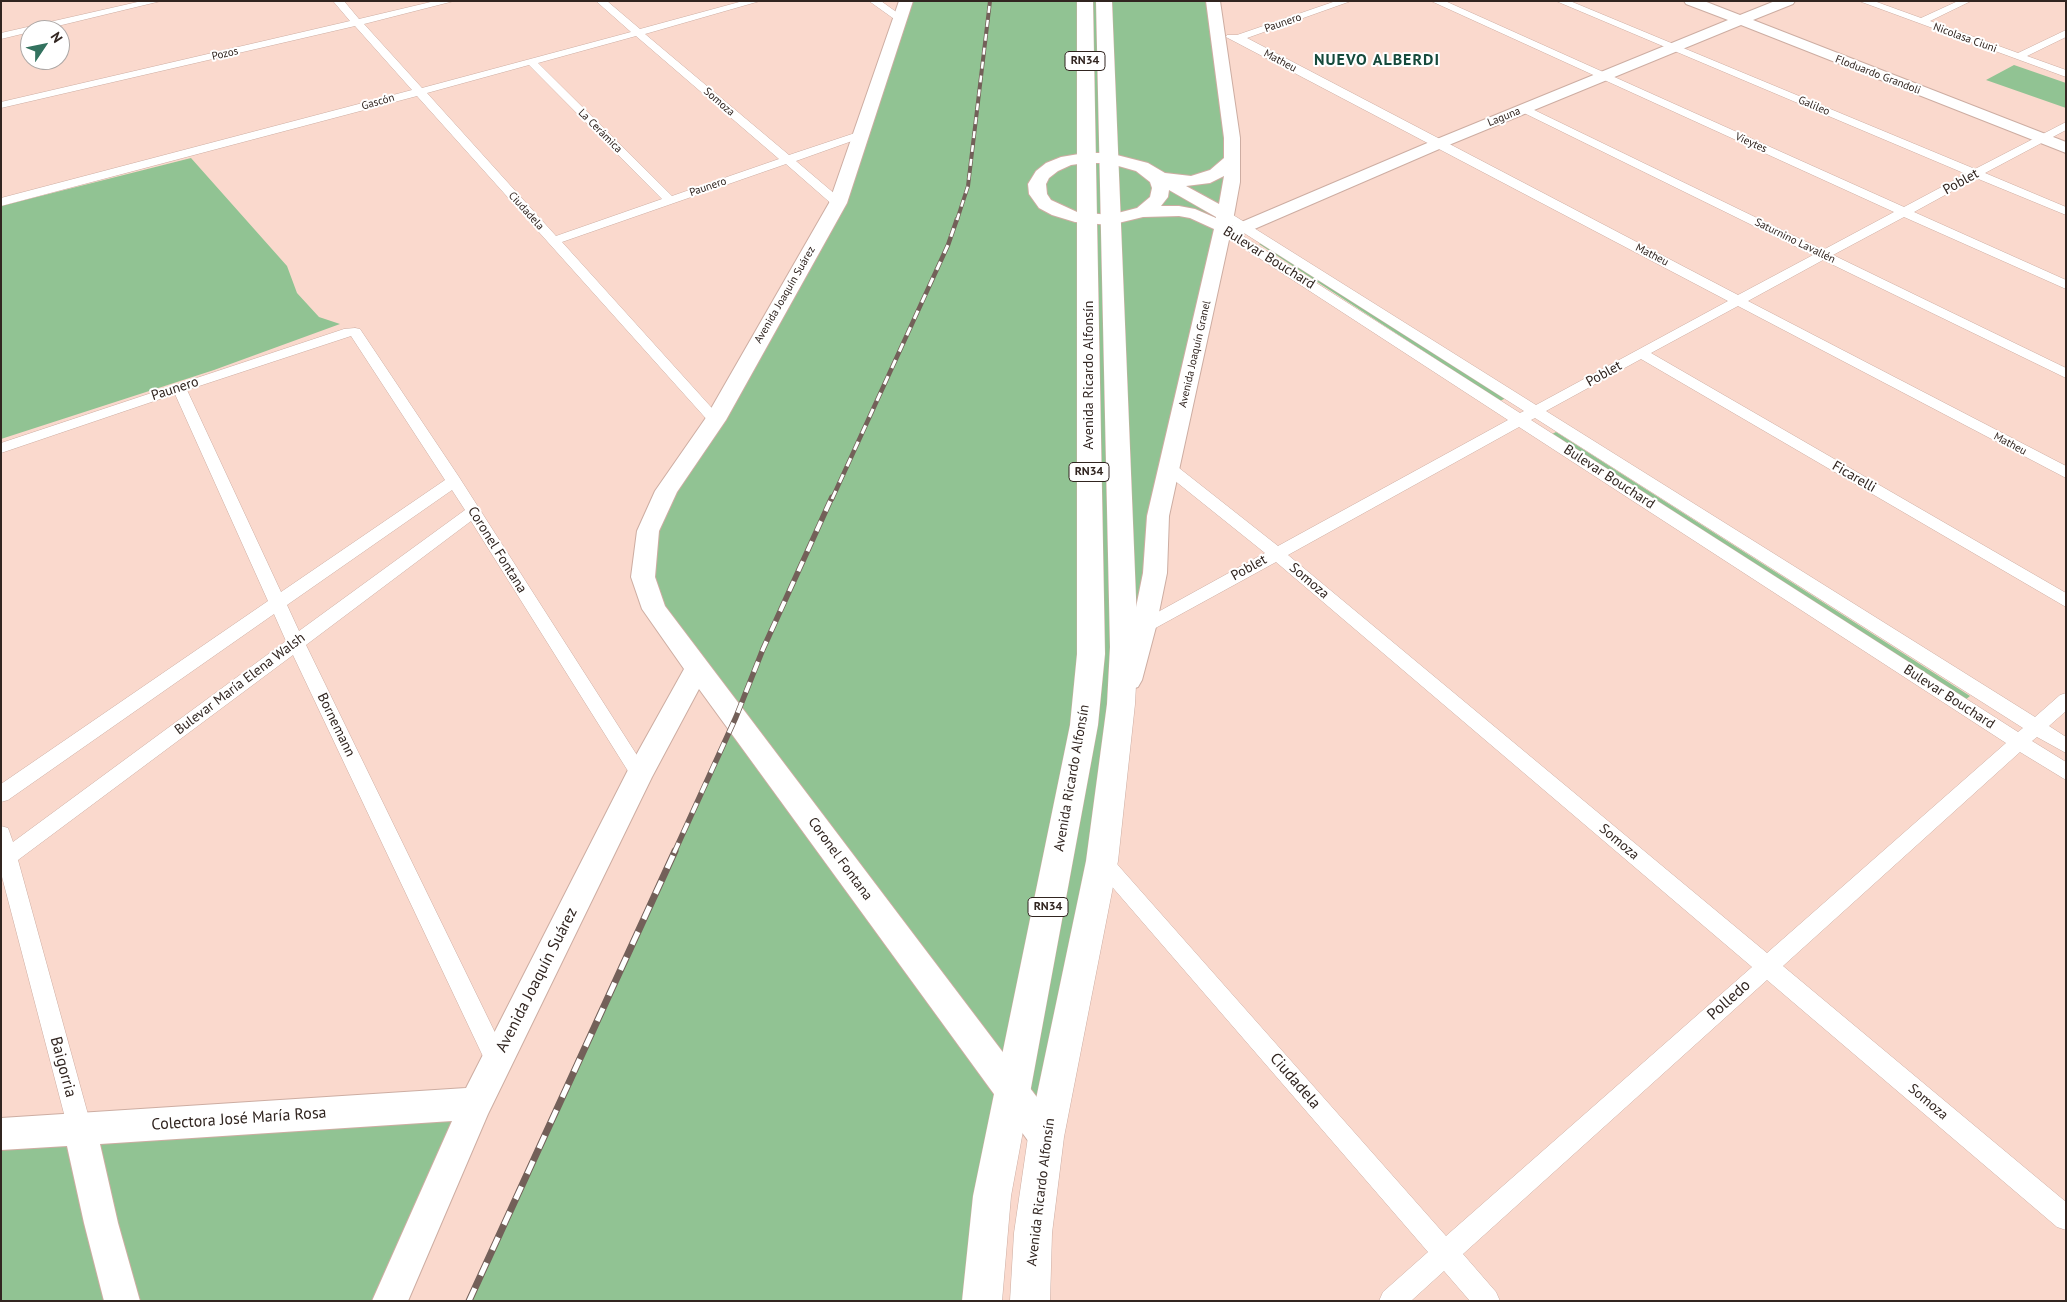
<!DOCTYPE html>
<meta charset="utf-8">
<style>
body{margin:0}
#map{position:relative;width:2067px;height:1302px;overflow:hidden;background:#fad9cd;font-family:"PT Sans",sans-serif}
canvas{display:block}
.frame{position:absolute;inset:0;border:2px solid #312520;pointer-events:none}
.north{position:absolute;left:20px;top:20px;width:50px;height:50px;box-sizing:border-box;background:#fff;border:1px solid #ada8a6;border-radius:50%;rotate:56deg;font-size:14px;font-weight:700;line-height:20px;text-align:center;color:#312520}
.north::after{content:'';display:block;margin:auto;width:18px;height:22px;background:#33725f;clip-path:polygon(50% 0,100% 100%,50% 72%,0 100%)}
</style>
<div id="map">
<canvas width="2067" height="1302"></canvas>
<div class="frame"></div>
<div class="north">N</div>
</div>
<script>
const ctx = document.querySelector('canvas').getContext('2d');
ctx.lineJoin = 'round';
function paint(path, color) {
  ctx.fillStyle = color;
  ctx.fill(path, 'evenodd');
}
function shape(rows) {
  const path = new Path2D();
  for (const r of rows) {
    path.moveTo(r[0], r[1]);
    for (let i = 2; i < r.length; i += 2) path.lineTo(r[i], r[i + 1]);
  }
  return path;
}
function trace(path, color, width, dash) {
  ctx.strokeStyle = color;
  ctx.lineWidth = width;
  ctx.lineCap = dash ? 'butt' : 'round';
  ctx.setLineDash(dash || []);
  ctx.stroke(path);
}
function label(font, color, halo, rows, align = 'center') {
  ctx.font = font + ' "PT Sans",sans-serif';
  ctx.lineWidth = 4;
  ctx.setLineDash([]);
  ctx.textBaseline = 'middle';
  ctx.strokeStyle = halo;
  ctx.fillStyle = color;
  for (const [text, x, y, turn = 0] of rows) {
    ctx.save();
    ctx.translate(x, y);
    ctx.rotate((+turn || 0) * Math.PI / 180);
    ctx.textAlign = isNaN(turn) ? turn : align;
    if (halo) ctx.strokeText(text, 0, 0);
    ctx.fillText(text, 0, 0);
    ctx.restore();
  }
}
paint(shape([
 [906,1,1213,1,1232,138,1046,1137,1013,1091,982,1301,469,1301,735,717,654,609,648,531,838,203],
 [2014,65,2066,83,2066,108,1986,80],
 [191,158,287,266,297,293,319,317,340,324,214,370,1,439,1,206],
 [1264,242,1506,398,1500,401,1259,244],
 [1556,432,1970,696,1964,701,1550,435],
 [476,1103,390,1301,1,1301,1,1134]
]), '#91c393');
const street = shape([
 [142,1,161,1,41,30,30,30,30,32,1,39,1,33,142,1],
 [333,1,344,1,359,19,435,1,454,1,364,24,422,88,631,32,596,1,607,1,640,29,743,1,760,1,645,34,789,155,858,132,866,132,868,134,866,136,796,161,842,200,844,203,842,206,834,206,786,164,562,242,720,417,722,420,720,423,710,423,417,96,1,206,1,198,412,90,355,26,1,108,1,102,350,21,333,1],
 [636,36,779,159,672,196,538,63,636,36],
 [529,65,662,199,556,236,427,93,529,65],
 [869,1,881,1,906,19,901,22,897,21,869,1],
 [1336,1,1351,1,1247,38,1738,295,1813,255,1520,111,1518,109,1520,107,1528,107,1823,250,1894,212,1431,1,1445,1,1904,207,1966,174,1556,1,1570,1,1975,169,2066,122,2066,130,1985,173,2066,207,2066,215,1976,178,1914,212,2066,280,2066,289,1904,217,1833,255,2066,368,2066,378,1823,260,1748,301,2066,466,2066,478,1738,306,1651,353,2066,593,2066,607,1641,359,1546,411,2035,717,2060,695,2066,693,2066,711,2049,726,2066,737,2066,753,2037,737,2032,741,2066,762,2066,780,2020,752,1783,966,2066,1202,2066,1230,2057,1227,1767,980,1463,1254,1496,1292,1500,1301,1470,1301,1444,1271,1411,1301,1379,1301,1383,1292,1428,1252,1095,867,1092,861,1095,855,1102,852,1109,855,1446,1236,1752,967,1276,562,1150,631,1144,633,1138,631,1135,627,1138,623,1265,553,1164,472,1161,468,1164,464,1174,464,1278,546,1508,420,1219,232,1217,229,1219,226,1227,226,1520,413,1524,411,1222,219,1220,216,1222,213,1230,213,1536,405,1728,301,1226,37,1227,35,1237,35,1336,1],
 [1535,418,2023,728,2018,732,1531,420,1535,418],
 [1519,427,2006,743,1767,953,1288,555,1519,427],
 [1859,1,1874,1,1921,18,1958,1,1971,1,1930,21,2018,53,2066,30,2066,37,2027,56,2066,70,2066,77,1859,1],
 [355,328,360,329,459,477,649,774,647,779,640,782,633,779,471,521,306,645,505,1053,508,1061,505,1069,497,1072,489,1069,293,655,18,860,92,1129,88,1137,80,1140,72,1137,68,1129,1,873,1,826,8,828,13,842,286,641,274,614,8,800,1,802,1,784,268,601,175,394,1,453,1,443,344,329,355,328],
 [351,336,445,480,281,592,187,390,351,336],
 [452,490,465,510,299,631,287,605,452,490]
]);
const secondary = shape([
 [899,1,913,1,847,203,726,420,677,492,659,531,655,577,665,606,1058,1125,1063,1137,1058,1149,1046,1153,1034,1149,699,689,652,777,488,1114,408,1301,372,1301,452,1121,100,1144,118,1223,140,1301,104,1301,84,1223,67,1146,1,1150,1,1118,466,1088,630,766,684,669,642,609,631,577,637,531,655,491,705,419,829,203,899,1],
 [1206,1,1220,1,1240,138,1240,182,1232,226,1432,141,1728,20,1686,4,1684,1,1704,1,1740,15,1775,1,1795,1,1793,4,1753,20,2066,142,2066,153,1741,25,1444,147,1229,240,1169,516,1167,573,1156,627,1142,680,1138,687,1129,690,1120,687,1116,680,1132,627,1143,573,1147,516,1214,229,1190,218,1179,216,1143,217,1110,225,1075,222,1052,215,1039,208,1029,194,1028,184,1036,171,1046,163,1061,157,1085,153,1109,153,1148,163,1165,173,1191,176,1210,170,1224,158,1224,138,1206,1],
 [1085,163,1108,163,1136,171,1150,182,1152,188,1150,197,1137,208,1110,215,1077,212,1051,200,1047,194,1046,184,1049,178,1058,171,1071,165,1085,163],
 [1224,176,1219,204,1186,186,1210,183,1224,176],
 [1169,190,1216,217,1216,218,1195,209,1179,206,1161,206,1168,197,1169,190]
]);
const highway = shape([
 [1077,1,1093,1,1105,654,1098,725,1011,1196,1002,1301,962,1301,973,1196,1070,725,1077,654,1077,1],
 [1096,1,1112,1,1138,647,1135,704,1118,861,1064,1137,1052,1233,1050,1301,1010,1301,1014,1233,1028,1137,1086,861,1107,704,1110,647,1096,1]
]);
trace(street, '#cdada2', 1);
trace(secondary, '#cdada2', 2);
trace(highway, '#cdada2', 1);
paint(street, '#fff');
paint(secondary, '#fff');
paint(highway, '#fff');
const railFar3 = shape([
 [957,220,968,186,990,1]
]);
const railFar2 = shape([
 [832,499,948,245,957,219]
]);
const railFar1 = shape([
 [674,853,736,717,763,649,832,497]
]);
const rail = shape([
 [469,1301,675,851]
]);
trace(railFar3, '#736059', 4);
trace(railFar2, '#736059', 4.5);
trace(railFar1, '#736059', 5.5);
trace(rail, '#736059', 7);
trace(railFar3, '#fff', 2.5, [7]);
trace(railFar2, '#fff', 3, [9]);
trace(railFar1, '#fff', 4, [11]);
trace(rail, '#fff', 5, [14]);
label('11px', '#312520', '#fff', [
 ["Paunero",1283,23,-19],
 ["Nicolasa Ciuni",1965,38,20],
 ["Pozos",225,54,-13],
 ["Matheu",1280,61,28],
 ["Floduardo Grandoli",1878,75,21],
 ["Gascón",378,102,-16],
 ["Somoza",719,102,41],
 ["Galileo",1814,106,23],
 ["Laguna",1504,117,-22],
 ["La Cerámica",600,131,45],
 ["Vieytes",1751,143,24],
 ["Paunero",708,187,-19],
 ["Ciudadela",526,211,48],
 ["Saturnino Lavallén",1795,241,26],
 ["Matheu",1652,255,27],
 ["Avenida Joaquín Suárez",785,295,-60],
 ["Avenida Joaquín Granel",1195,354,-77],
 ["Matheu",2010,444,28]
]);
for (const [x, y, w] of [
 [1085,61,40],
 [1089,472,40],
 [1048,907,40]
]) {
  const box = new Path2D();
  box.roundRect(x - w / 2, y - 9.5, w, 19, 4);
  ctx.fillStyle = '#fff';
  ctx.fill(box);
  trace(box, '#312520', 1);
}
label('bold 12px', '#312520', null, [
 ["RN34",1085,61],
 ["RN34",1089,472],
 ["RN34",1048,907]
]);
label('14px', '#312520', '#fff', [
 ["Poblet",1961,182,-29],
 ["Bulevar Bouchard",1269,258,32],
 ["Poblet",1604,374,-29],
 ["Avenida Ricardo Alfonsín",1089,375,-90],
 ["Paunero",175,389,-18],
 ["Bulevar Bouchard",1609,477,33],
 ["Ficarelli",1854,477,30],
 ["Coronel Fontana",497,550,58],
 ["Poblet",1249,568,-29],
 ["Somoza",1309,581,40],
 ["Bulevar María Elena Walsh",240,684,-37],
 ["Bulevar Bouchard",1949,697,33],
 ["Bornemann",336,725,64],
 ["Avenida Ricardo Alfonsín",1072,778,-80],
 ["Somoza",1619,842,40],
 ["Coronel Fontana",840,859,54],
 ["Somoza",1928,1102,40],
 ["Avenida Ricardo Alfonsín",1041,1192,-83]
]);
ctx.letterSpacing = '1px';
label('bold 16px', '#164a3c', '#fff', [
 ["NUEVO ALBERDI",1377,60]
]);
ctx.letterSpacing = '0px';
label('16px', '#312520', '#fff', [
 ["Avenida Joaquín Suárez",537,980,-63],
 ["Polledo",1729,1000,-42],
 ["Baigorria",63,1067,75],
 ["Ciudadela",1295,1081,49],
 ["Colectora José María Rosa",239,1119,-4]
]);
</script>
